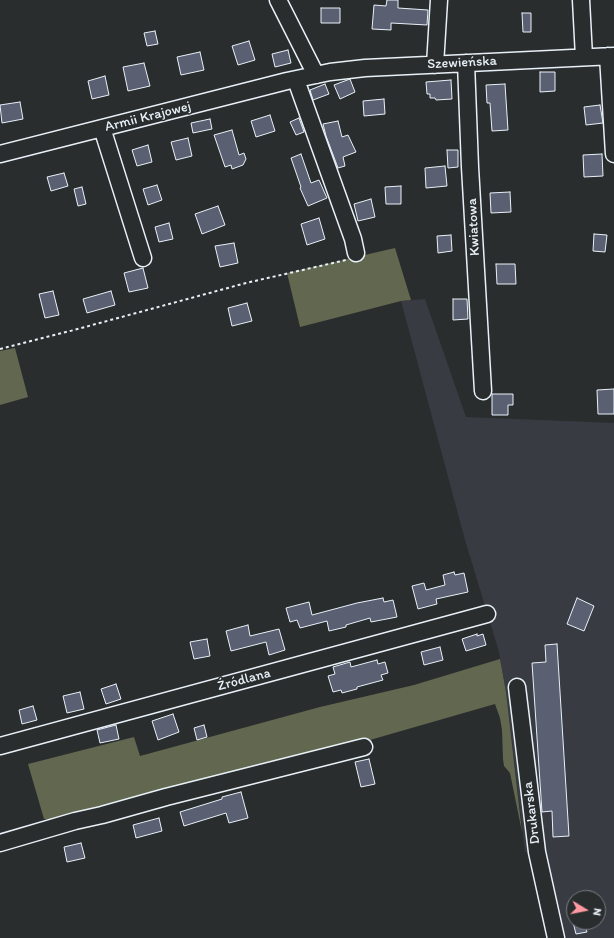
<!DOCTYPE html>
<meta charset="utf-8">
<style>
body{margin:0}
#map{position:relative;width:614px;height:938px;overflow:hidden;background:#2a2d2e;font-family:Itim,sans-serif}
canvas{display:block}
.north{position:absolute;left:566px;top:890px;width:40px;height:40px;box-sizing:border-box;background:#2a2d2e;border:1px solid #767b7f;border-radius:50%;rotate:100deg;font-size:11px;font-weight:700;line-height:16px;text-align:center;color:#e8f1f8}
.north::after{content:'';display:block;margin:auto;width:14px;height:18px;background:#ff9aa2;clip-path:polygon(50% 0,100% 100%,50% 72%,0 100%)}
</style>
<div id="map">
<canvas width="614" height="938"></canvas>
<div class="north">N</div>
</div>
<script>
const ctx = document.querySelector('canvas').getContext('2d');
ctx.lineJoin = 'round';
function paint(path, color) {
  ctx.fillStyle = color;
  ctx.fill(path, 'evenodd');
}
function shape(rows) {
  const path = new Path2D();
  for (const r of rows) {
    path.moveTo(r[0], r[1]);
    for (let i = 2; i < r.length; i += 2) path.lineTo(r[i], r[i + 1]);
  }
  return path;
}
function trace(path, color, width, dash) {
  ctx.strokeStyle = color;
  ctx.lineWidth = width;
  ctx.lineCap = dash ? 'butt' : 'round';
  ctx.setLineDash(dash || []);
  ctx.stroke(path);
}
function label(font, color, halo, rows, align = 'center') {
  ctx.font = font + ' Itim,sans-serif';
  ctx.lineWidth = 3;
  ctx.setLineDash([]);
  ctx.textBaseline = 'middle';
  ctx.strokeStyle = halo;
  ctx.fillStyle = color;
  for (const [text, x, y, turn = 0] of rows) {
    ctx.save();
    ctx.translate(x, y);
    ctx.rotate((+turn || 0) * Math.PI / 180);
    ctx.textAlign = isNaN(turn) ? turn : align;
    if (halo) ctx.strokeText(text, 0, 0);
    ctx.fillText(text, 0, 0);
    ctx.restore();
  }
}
paint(shape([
 [425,299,466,417,614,423,614,938,564,938,546,851,525,852,506,692,499,652,465,540,401,301],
 [574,898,598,898,598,922,574,922]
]), '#383c42');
paint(shape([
 [395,248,411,300,401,301,300,327,287,273],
 [15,348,28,397,0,405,0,351],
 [500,659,506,692,522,832,510,773,504,766,503,759,502,730,500,718,495,704,290,763,59,819,44,819,28,764,134,737,140,756,320,707,414,685]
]), '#61684f');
const building = shape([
 [387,0,398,0,398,8,428,10,427,25,391,23,391,30,372,29,374,5,386,6,387,0],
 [321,8,340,8,340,23,321,23,321,8],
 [522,13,531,13,531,32,523,32,522,13],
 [155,31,158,44,147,46,144,33,155,31],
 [249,41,255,60,238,65,232,46,249,41],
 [288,50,291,63,275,67,272,54,288,50],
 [200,52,204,70,181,75,177,57,200,52],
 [144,63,150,86,128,91,123,67,144,63],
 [540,72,555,72,555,91,540,92,540,72],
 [105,76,109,95,92,99,88,81,105,76],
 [350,79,355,92,340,99,334,85,350,79],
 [451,80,452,99,436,100,435,98,430,98,430,94,427,94,426,82,451,80],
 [325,84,329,94,313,100,310,90,325,84],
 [505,84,508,130,492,131,490,103,487,103,486,85,505,84],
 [384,99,385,114,364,116,363,101,384,99],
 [20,102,23,119,2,123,0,105,20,102],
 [600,105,603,123,586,125,584,107,600,105],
 [270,115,275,131,256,137,251,121,270,115],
 [299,118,304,132,296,135,290,122,299,118],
 [210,119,212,129,193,133,191,123,210,119],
 [338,121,342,137,348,135,356,152,343,157,345,166,338,168,326,136,323,124,338,121],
 [232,130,239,155,244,153,246,159,243,165,232,169,231,165,225,167,214,135,232,130],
 [188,138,192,156,176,160,171,142,188,138],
 [148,145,152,162,137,166,132,150,148,145],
 [447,150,458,150,458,167,448,168,447,150],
 [301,154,311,183,319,180,327,198,308,206,300,188,301,187,291,158,301,154],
 [602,154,603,176,584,177,583,155,602,154],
 [445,166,447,186,426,188,425,168,445,166],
 [64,173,68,186,51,191,47,177,64,173],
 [157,185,162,200,148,205,143,189,157,185],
 [401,186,401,204,386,204,385,187,401,186],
 [82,187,86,204,78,206,74,189,82,187],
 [510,192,511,212,491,213,490,193,510,192],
 [371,199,375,217,358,221,354,204,371,199],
 [218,206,225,225,202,234,195,214,218,206],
 [319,218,325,239,307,245,301,224,319,218],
 [169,223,173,239,159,242,155,227,169,223],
 [594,234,607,235,605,252,593,251,594,234],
 [451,235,452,251,438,253,437,236,451,235],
 [234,243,238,263,220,267,215,246,234,243],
 [496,264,515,264,516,284,497,284,496,264],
 [143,268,148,288,129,292,124,273,143,268],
 [53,291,59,315,45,318,39,294,53,291],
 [111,291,115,305,87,313,83,299,111,291],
 [453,299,467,299,468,319,453,320,453,299],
 [247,303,252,321,232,326,228,308,247,303],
 [614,389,614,414,598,414,597,390,614,389],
 [492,394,513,394,513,405,508,405,508,415,492,415,492,394],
 [454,572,455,575,464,573,468,592,436,599,437,604,418,609,412,586,424,583,426,590,445,585,443,575,454,572],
 [383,598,384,602,393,600,397,617,371,622,370,618,346,625,346,627,329,631,327,621,300,628,297,620,290,622,286,608,309,602,312,615,357,603,383,598],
 [577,598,594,606,584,631,567,624,577,598],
 [248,625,250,636,279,629,285,650,269,655,266,642,231,651,226,631,248,625],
 [477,634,477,636,483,634,486,645,466,651,462,639,477,634],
 [207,639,210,656,194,659,190,642,207,639],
 [557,644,569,836,553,837,552,811,542,812,532,663,546,662,545,645,557,644],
 [440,647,443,660,424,665,421,652,440,647],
 [377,660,378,664,385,662,388,673,381,675,383,680,357,687,357,689,342,693,341,690,333,692,328,676,335,674,333,667,350,662,351,667,377,660],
 [116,684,121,699,106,704,101,689,116,684],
 [80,692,84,709,67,713,63,696,80,692],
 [33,706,37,720,22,724,19,710,33,706],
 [173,714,179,732,158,740,152,721,173,714],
 [116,725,119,739,100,743,97,730,116,725],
 [204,725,207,737,197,740,194,728,204,725],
 [369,759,375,784,361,787,355,762,369,759],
 [241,792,248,818,229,823,226,813,184,826,180,812,222,799,222,797,241,792],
 [159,818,162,831,136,838,133,825,159,818],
 [81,843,85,858,67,862,64,847,81,843],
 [573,922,584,922,587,932,576,934,573,922]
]);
paint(building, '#5a6072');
trace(building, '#e8f1f8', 1);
const minor = shape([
 [278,0,316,75],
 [581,0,584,57],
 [608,56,614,154],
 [466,63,470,167,483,391],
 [435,65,439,0],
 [296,80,353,239,356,253],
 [102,128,143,258],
 [0,154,287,81,330,72,365,68,614,56],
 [517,687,537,852,556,938],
 [0,746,487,614],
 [0,843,75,821,102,815,166,797,364,747]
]);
trace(minor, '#e8f1f8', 19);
trace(shape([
 [0,349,74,330,246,283,346,260]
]), '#e8f1f8', 2, [3, 3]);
trace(minor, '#2a2d2e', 16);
label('14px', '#e8f1f8', '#2a2d2e', [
 ["Szewieńska",462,63,-3],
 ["Armii Krajowej",148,117,-14],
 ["Kwiatowa",474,227,-93],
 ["Źródlana",244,680,-15],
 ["Drukarska",532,813,-97]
]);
</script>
